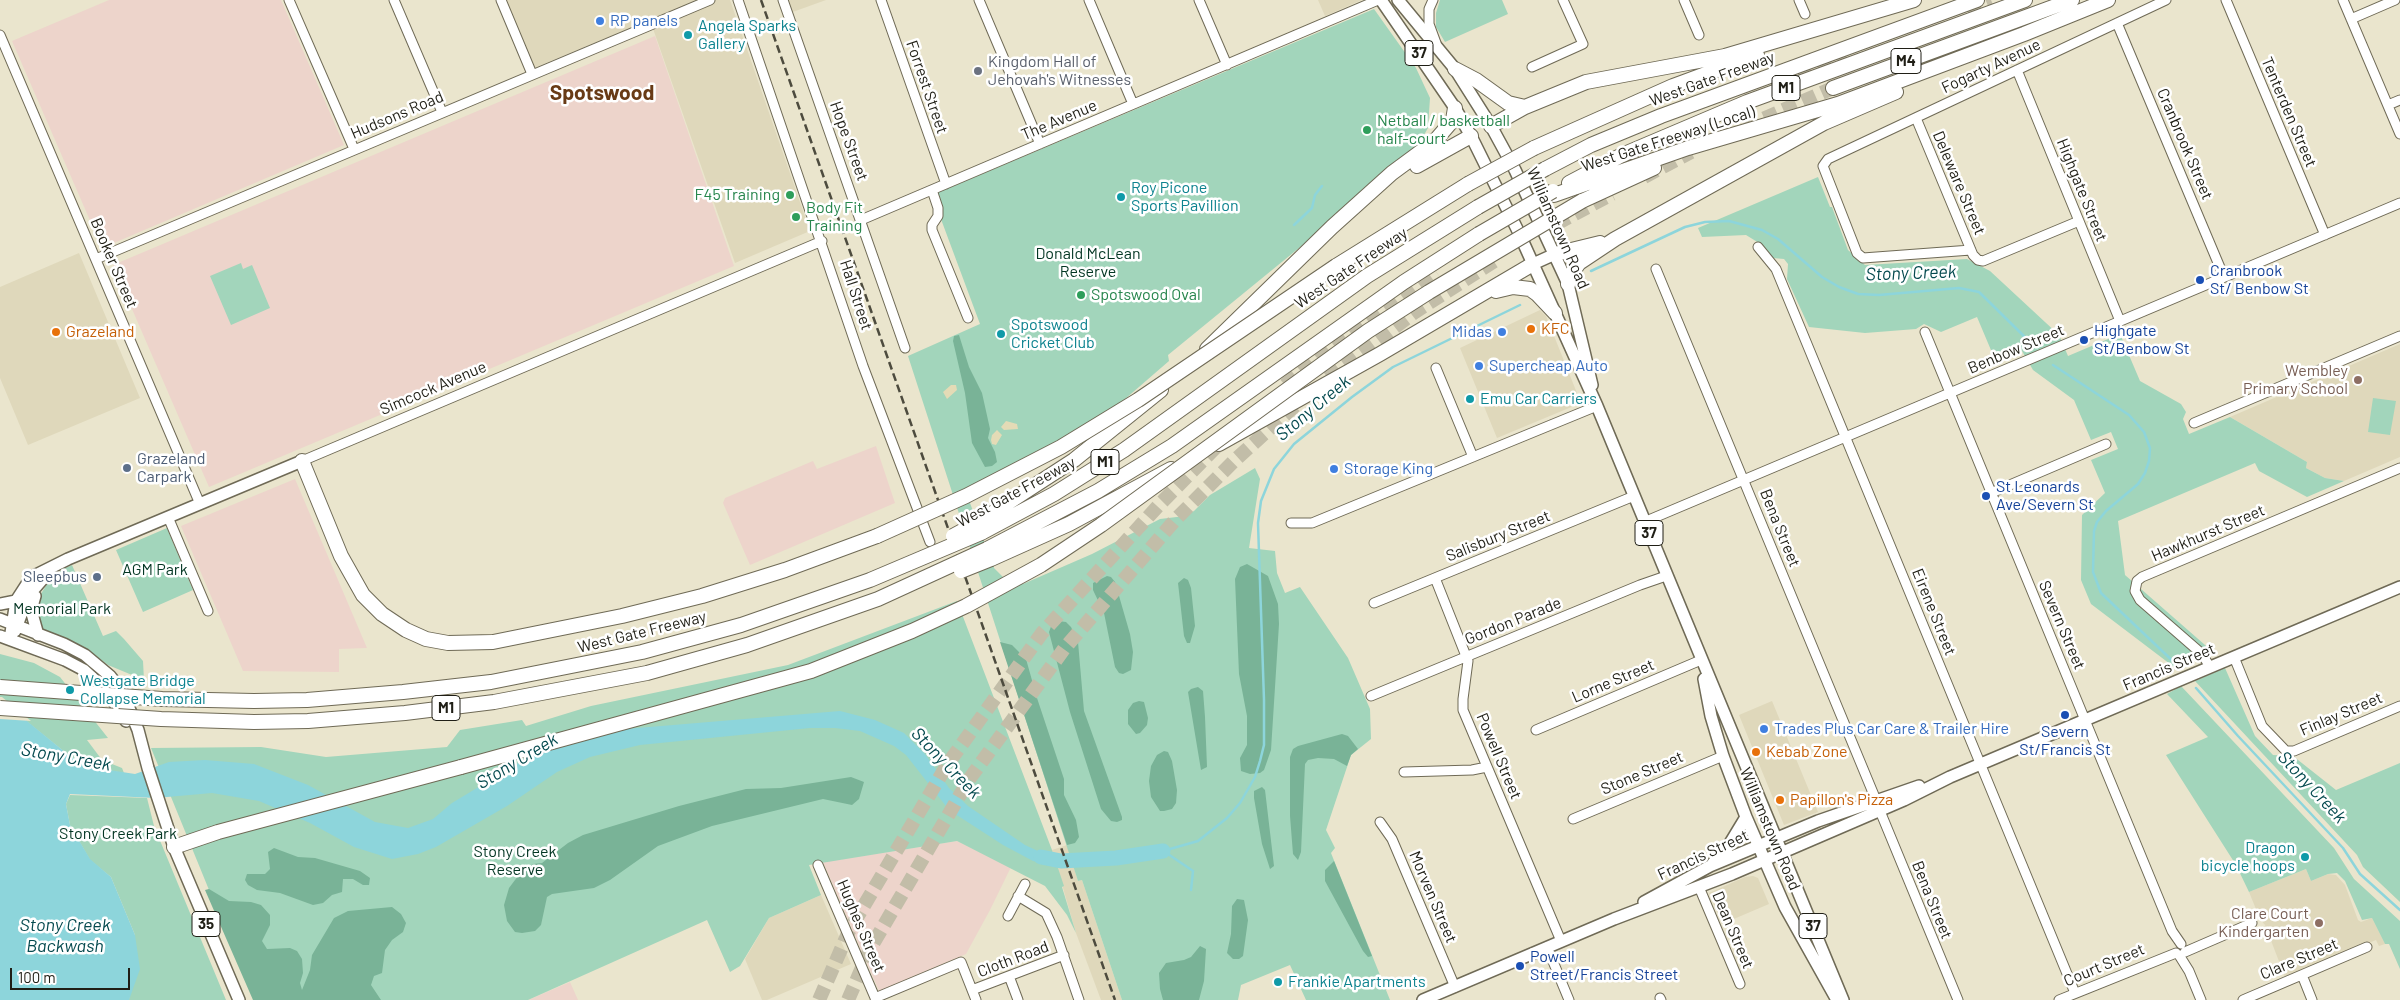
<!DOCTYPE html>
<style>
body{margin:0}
#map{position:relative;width:2400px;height:1000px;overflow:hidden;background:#eae5cd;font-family:Barlow,sans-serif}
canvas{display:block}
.scale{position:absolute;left:10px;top:968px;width:120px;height:22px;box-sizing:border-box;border:2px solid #201f16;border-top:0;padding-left:6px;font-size:15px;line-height:18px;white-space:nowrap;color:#201f16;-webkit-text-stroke:4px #fff;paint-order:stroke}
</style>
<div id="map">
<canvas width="2400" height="1000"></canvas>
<div class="scale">100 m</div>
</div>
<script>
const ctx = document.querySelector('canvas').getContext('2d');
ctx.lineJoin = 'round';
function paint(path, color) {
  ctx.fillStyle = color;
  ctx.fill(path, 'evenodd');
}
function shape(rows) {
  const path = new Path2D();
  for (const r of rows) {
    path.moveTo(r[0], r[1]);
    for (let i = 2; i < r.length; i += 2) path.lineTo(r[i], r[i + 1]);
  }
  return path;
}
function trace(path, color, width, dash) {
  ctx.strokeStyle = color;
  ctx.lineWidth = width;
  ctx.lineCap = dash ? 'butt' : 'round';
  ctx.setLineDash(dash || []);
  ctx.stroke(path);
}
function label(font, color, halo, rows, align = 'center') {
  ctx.font = font + ' Barlow,sans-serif';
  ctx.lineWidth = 5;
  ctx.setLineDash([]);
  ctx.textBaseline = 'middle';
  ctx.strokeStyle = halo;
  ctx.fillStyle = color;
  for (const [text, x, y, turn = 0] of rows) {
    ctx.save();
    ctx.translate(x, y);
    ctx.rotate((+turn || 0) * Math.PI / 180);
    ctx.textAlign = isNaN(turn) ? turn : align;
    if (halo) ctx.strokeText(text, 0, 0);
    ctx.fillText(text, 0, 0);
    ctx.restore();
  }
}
paint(shape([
 [503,0,730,0,810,231,735,263,650,20,534,68],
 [785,0,826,0,790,13],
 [1318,0,1362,0,1325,16],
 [79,253,140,398,28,445,0,378,0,287],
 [1540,310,1546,316,1581,403,1497,438,1460,348],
 [2400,344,2400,457,2344,481,2325,478,2306,468,2307,462,2230,417],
 [1772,701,1818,812,1784,825,1739,715],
 [1067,845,1078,881,1082,880,1122,1000,1101,1000,1076,933,1052,850],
 [2306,869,2311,881,2328,874,2336,875,2345,885,2358,920,2361,922,2372,918,2385,944,2379,946,2376,940,2285,977,2265,925,2260,919,2249,892],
 [1753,876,1758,878,1769,904,1722,924,1709,893,1745,877],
 [821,895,851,964,767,1000,762,1000,745,959,769,918]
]), '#dfd8bb');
paint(shape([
 [109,0,281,0,344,145,102,248,12,41],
 [655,36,734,266,209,487,113,265],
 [876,446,895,503,750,565,723,503,725,498,813,461,817,469],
 [295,479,367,648,339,649,339,672,243,671,181,526],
 [957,841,1011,867,990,910,966,954,879,991,823,862],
 [570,982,578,1000,528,1000]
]), '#edd4cb');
paint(shape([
 [1440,0,1502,0,1508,14,1445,42,1436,27,1436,13],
 [1374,9,1416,68,1430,98,1428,128,1417,147,1310,239,1168,355,1169,361,1110,412,974,498,970,503,994,568,1008,582,1023,584,1092,554,1160,519,1185,516,1194,511,1210,495,1255,468,1260,479,1249,548,1275,551,1277,573,1285,593,1300,587,1348,658,1370,709,1371,739,1351,755,1326,830,1335,848,1331,853,1390,1000,1306,1000,1290,965,1241,985,1238,1000,1122,1000,1082,880,1078,881,908,356,980,324,932,195],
 [1818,177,1830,207,1832,207,1848,250,1865,265,1967,259,1990,271,2059,335,2068,356,2120,334,2140,381,2181,404,2186,412,2183,419,2189,434,2230,417,2307,462,2306,468,2325,478,2344,481,2307,497,2259,471,2255,463,2118,521,2125,575,2213,652,2174,667,2091,604,2081,580,2082,515,2105,493,2091,460,2118,449,2111,432,2091,440,2074,400,2033,370,2022,351,1996,362,1977,317,1941,332,1924,324,1916,329,1865,333,1809,327,1787,279,1788,264,1784,259,1773,258,1759,243,1746,235,1702,237,1698,228],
 [241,263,243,269,252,265,270,308,231,325,210,276],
 [2373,398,2396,401,2390,435,2368,432],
 [167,528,193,590,143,612,116,550],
 [72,565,103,636,116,631,124,639,143,661,144,680,108,665,84,647,44,631,37,625,36,613,39,597,49,581,63,569],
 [957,601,1052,850,1064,886,1062,887,1076,933,1067,915,1045,886,957,841,809,865,821,895,769,918,740,966,730,972,707,920,528,1000,254,1000,151,748,261,747,326,757,447,747,460,730,522,720,526,726,591,706,788,665],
 [0,654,34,663,60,677,108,738,87,740,102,760,122,768,124,773,96,768,71,757,0,700],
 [2225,668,2255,736,2273,755,2293,756,2336,790,2400,763,2400,902,2363,867,2357,855,2195,681],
 [2181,686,2334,848,2354,879,2400,921,2400,969,2389,944,2385,944,2372,918,2362,920,2345,881,2337,873,2328,874,2311,881,2306,869,2249,892,2236,865,2166,755,2208,737,2167,694],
 [70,795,147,798,154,826,226,1000,129,1000,135,935,111,877,90,860,70,825,66,804]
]), '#a2d5bb');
paint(shape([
 [959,335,969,367,982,393,990,429,988,438,995,452,997,462,992,466,985,467,972,443,965,393,953,341,954,336],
 [1247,564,1268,576,1278,604,1279,624,1271,750,1264,770,1260,773,1250,774,1241,771,1240,758,1247,745,1247,716,1239,674,1235,579,1240,567],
 [1107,576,1111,577,1115,582,1130,634,1133,652,1131,670,1123,674,1119,673,1115,667,1104,613,1093,590,1093,583],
 [1184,578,1188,580,1191,588,1195,626,1190,643,1187,643,1184,636,1178,583],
 [1058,621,1066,622,1071,627,1078,642,1084,711,1122,817,1122,820,1117,822,1111,821,1101,809,1070,712,1049,632,1052,624],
 [1000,642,1012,645,1026,659,1037,698,1064,779,1064,795,1076,820,1079,837,1075,843,1067,845],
 [1198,687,1203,691,1205,717,1207,767,1201,770,1188,692,1191,689],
 [1139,701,1144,702,1148,718,1147,725,1140,733,1136,734,1128,724,1128,710,1133,703],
 [1342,734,1348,736,1358,749,1351,755,1347,766,1334,759,1318,758,1308,760,1305,764,1301,852,1298,860,1293,854,1290,816,1290,757,1293,749,1298,746],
 [1164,751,1168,752,1172,761,1177,790,1176,803,1172,809,1164,811,1160,811,1151,797,1149,781,1151,766,1157,755],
 [851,777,864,782,859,799,852,805,823,799,712,826,658,846,610,880,594,888,552,894,547,897,541,925,535,931,522,933,515,932,507,921,504,905,509,888,521,872,533,864,542,863,568,843,583,835,679,806,746,789,781,788],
 [1262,787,1265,790,1274,866,1270,869,1262,844,1254,798,1254,791],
 [274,848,298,857,315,858,360,871,370,878,369,885,363,885,353,879,343,879,342,892,332,895,323,903,313,905,280,893,257,890,248,885,245,880,247,874,265,874,270,869,268,852],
 [1334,861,1372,956,1368,957,1363,951,1325,881,1325,870],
 [209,889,229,901,251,902,261,905,270,915,270,925,262,941,267,949,290,948,297,951,302,959,303,973,300,983,302,990,310,970,312,955,334,918,348,911,392,907,401,914,406,923,403,932,392,940,385,950,382,973,374,976,371,985,381,1000,253,1000,205,890],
 [1237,899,1244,900,1248,920,1243,956,1239,959,1233,959,1227,953,1231,934,1232,906],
 [1200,946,1206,949,1204,981,1199,1000,1163,1000,1160,989,1159,973,1166,963,1184,960,1191,957]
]), '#79b397');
paint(shape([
 [951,385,956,385,957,390,947,399,943,392],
 [1006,421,1017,424,1018,429,1004,430,1001,427],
 [997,430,1002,435,996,445,992,444,991,440,992,435]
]), '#e4dbb6');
paint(shape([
 [0,699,71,757,96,768,135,774,169,762,205,760,254,764,308,785,375,822,408,828,433,819,452,803,555,741,578,733,840,711,875,720,904,733,925,754,949,788,968,806,1025,845,1042,853,1058,855,1063,868,1033,861,1003,845,949,810,906,755,894,746,860,731,835,728,810,728,640,745,590,757,557,772,507,806,436,847,418,854,392,859,354,847,310,823,259,801,212,793,156,798,70,794,66,804,70,825,90,859,111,877,135,935,140,969,129,1000,0,1000]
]), '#8dd5db');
paint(shape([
 [0,697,2,697,31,721,0,719]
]), '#eae5cd');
trace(shape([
 [1294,225,1312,208,1315,195,1322,186],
 [1591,271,1685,227,1705,222,1729,221,1762,230,1778,239,1822,277,1839,287,1858,294,1879,295,1959,288,1979,292,2032,344],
 [2053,365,2129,415,2144,432,2150,448,2149,461,2145,473,2138,484,2106,511,2097,522,2094,531,2093,572,2101,593,2179,667],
 [2196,688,2238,736,2343,848,2360,874,2400,910],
 [1163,851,1198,841,1227,818,1240,803,1255,777,1260,761,1264,745,1264,700,1258,523,1261,501,1274,469,1294,444,1352,397,1393,367,1520,305],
 [1165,852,1193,871,1191,890]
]), '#8dd5db', 2.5);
trace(shape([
 [1041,857,1061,861,1116,858,1163,851]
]), '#8dd5db', 15);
trace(shape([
 [1967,10,1991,0],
 [1779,84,1846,55],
 [1745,127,1833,88],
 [1644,177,1691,152],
 [1556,224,1612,194],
 [1328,378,1415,312,1499,258],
 [1285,385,1327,348,1435,270],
 [819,1000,849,931,947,765,1042,633,1159,505,1219,444],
 [848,1000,870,949,970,778,1064,649,1176,519,1234,461,1298,403]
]), '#c2bda8', 14, [14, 7]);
const minor = shape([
 [289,0,354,149],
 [394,0,442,112],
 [501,0,532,74],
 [738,0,863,366,930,542],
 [783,0,905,348],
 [881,0,946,184],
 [979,0,1040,144],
 [1089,0,1133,104],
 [1199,0,1227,65],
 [1433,0,1429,9,1429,24,1436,43],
 [1684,0,1699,35],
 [1799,0,1805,14],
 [2226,0,2325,235],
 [2343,0,2400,134],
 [2351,19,2395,0],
 [2117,23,2224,277],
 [0,35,200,504],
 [1532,67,1583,44,1563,0],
 [2017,70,2120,321],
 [2388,105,2400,100],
 [1916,118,1973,255,1978,260,1983,261,2079,221],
 [932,190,938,208,938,216,932,225,932,230,968,318],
 [861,220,1378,0],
 [1758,247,1776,269,2075,993],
 [1971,250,1863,258,1857,253,1823,166,1828,159,2166,0],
 [96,259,710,0],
 [1656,269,1876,800],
 [1925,332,2172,931,2181,944],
 [1436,368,1473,457],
 [2194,423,2400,336],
 [302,461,822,241],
 [1991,493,2106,444],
 [168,517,208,611],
 [1644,522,2400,203],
 [1291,523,1312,523,1597,406],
 [1435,578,1468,661,1463,699,1463,710,1561,941],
 [1374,603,1634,496],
 [2234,657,2262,726,2286,751,2294,751,2400,706],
 [2210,667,2202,654,2140,600,2135,591,2137,581,2142,577,2400,468],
 [1371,696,1640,585,1666,576],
 [1536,730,1701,660],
 [1404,772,1472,770,1487,767],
 [1880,811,1958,1000],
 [1573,819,1723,756],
 [1380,822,1392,839,1455,987],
 [818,865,876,1000],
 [1699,887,1740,984],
 [1018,896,1046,913,1057,937,1079,1000],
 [1008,916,1025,884],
 [1547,947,1569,1000],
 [2185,952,2252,923],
 [2179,955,2189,971,2201,1000],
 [2302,975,2312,1000],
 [1009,976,1018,1000],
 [972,990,1064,955],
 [875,998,961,962,976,1000],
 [1660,998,1661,1000],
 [2059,1000,2176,953],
 [2243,1000,2367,947]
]);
const major = shape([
 [1381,0,1455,108,1471,136,1519,233,1597,406,1843,1000],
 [1398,0,1455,69,1491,126,1515,170,1568,284,1592,385],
 [1533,264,1555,254],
 [35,596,31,610,38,635],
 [0,604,16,601],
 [0,619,64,644,85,655,110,676,122,691,138,730,148,768,174,847,239,1000],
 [15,631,28,596,48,573],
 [0,636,65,660,84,670,107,691,126,721],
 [10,639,16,601,27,584,36,575,68,559,302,461],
 [1704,679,1711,716,1723,756,1746,817,1785,907,1837,1000],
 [1713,863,1726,850,1746,817],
 [1644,902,1710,866,1818,821,1919,786],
 [1423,1000,1614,919,1732,874,1904,800,1950,777,2400,587]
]);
const highway = shape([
 [1455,69,1476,80,1508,103,1525,107],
 [1833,88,2072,0],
 [1491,126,1525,107,1586,82,1725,56,1914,0],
 [1534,148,1673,86,1757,55],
 [1417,166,1471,136],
 [1545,169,1591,145,1661,116,1977,0],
 [1569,183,1622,155,1747,102,2025,0],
 [1554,195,1688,148,1838,104,2024,34,2108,0],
 [1582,201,1654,168],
 [1555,254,1600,243],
 [1336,266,1468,184],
 [1568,284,1572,273,1579,263,1615,239,1824,123,1896,92],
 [1496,291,1513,287,1530,289,1537,294,1555,313],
 [1207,349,1332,227,1392,173,1434,142,1453,120,1455,108],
 [1219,444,1380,354,1533,264],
 [302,461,341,556,363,595,382,614,406,630,426,639,448,643,493,642,622,616,702,596,785,570,877,536],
 [977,523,1074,460,1161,390],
 [981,533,1054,494,1124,450,1367,276,1478,207],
 [987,549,1098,491,1172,446,1404,282,1479,234],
 [991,559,1069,524,1171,469],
 [174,847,218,832,461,767]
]);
trace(minor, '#6f6a56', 11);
trace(major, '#6f6a56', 14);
trace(highway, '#6f6a56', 16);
trace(minor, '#fff', 9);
trace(major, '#fff', 11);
trace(highway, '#fff', 14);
trace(shape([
 [761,0,1115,1000]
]), '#4d4b3e', 2.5, [8, 4]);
const highwayBridge = shape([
 [1468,184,1534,148],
 [1478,207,1545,169],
 [1479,234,1553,191],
 [877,536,966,496,1061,447,1138,400,1336,266],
 [953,536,977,523],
 [961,571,991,559],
 [0,687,162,699,254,701,307,700,403,692,491,682,642,652,741,625,870,580,981,533],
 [0,708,161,719,254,722,308,721,405,713,494,702,647,673,747,645,878,599,987,549],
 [461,767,811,671,912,631,966,606,1041,565,1101,525,1368,331,1429,292,1582,201]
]);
trace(highwayBridge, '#6f6a56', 16, []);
trace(highwayBridge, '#fff', 14);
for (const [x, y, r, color] of [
 [600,21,5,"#3f7fe0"],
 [688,35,5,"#0f9aa8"],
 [978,71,5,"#6b7280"],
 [1367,130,5,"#2e9e5b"],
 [790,195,5,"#2e9e5b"],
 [1121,197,5,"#0f9aa8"],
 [796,217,5,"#2e9e5b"],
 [2200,280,5,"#1a4fb4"],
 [1081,295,5,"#2e9e5b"],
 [1531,329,5,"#e8710a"],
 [56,332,5,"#e8710a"],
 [1502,332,5,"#3f7fe0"],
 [1001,334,5,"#0f9aa8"],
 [2084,340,5,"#1a4fb4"],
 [1479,366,5,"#3f7fe0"],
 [2358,380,5,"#8d6e63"],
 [1470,399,5,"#0f9aa8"],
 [127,468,5,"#5c6f8a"],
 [1334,469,5,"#3f7fe0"],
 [1986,496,5,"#1a4fb4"],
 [97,577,5,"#5c6f8a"],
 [70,690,5,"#0f9aa8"],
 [2065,715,5,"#1a4fb4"],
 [1764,729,5,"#3f7fe0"],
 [1756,752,5,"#e8710a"],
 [1780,800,5,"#e8710a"],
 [2305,857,5,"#0f9aa8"],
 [2319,923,5,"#8d6e63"],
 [1520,966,5,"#1a4fb4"],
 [1278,982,5,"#0f9aa8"]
]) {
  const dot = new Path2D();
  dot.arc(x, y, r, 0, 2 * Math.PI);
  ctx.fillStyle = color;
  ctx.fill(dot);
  trace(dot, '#fff', 2);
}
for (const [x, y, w] of [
 [1419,53,28],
 [1906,61,30],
 [1786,88,28],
 [1105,462,28],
 [1649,533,28],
 [446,708,28],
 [206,924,28],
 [1813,926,28]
]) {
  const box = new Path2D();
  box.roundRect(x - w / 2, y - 12.5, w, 25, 4);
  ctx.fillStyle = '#fff';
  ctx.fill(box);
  trace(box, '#201f16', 1);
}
label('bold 15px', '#201f16', null, [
 ["37",1419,53],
 ["M4",1906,61],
 ["M1",1786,88],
 ["M1",1105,462],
 ["37",1649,533],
 ["M1",446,708],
 ["35",206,924],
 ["37",1813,926]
]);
label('16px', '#366cbe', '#fff', [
 ["RP panels",610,21],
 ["Midas",1492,332,"right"],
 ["Supercheap Auto",1489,366],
 ["Storage King",1344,469],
 ["Trades Plus Car Care & Trailer Hire",1774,729]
], 'left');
label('16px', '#0d838f', '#fff', [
 ["Angela Sparks",698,26],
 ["Gallery",698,44],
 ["Roy Picone",1131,188],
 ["Sports Pavillion",1131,206],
 ["Spotswood",1011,325],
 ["Cricket Club",1011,343],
 ["Emu Car Carriers",1480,399],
 ["Westgate Bridge",80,681],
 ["Collapse Memorial",80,699],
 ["Dragon",2295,848,"right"],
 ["bicycle hoops",2295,866,"right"],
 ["Frankie Apartments",1288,982]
], 'left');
label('16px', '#5b616d', '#fff', [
 ["Kingdom Hall of",988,62],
 ["Jehovah's Witnesses",988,80]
], 'left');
label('16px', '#201f16', '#fff', [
 ["Fogarty Avenue",1991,66,-25],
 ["West Gate Freeway",1712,79,-20],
 ["Forrest Street",927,87,71],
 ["Tenterden Street",2289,112,67],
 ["Hudsons Road",397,115,-23],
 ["The Avenue",1059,120,-23],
 ["West Gate Freeway (Local)",1668,139,-18],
 ["Hope Street",849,141,70],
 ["Cranbrook Street",2185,144,67],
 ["Deleware Street",1959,183,67],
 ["Highgate Street",2082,190,68],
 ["Williamstown Road",1558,228,66],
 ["Booker Street",114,263,67],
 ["West Gate Freeway",1351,268,-34],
 ["Hall Street",856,295,72],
 ["Benbow Street",2016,349,-23],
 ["Simcock Avenue",433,388,-23],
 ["West Gate Freeway",1016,492,-28],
 ["Bena Street",1780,528,68],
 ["Hawkhurst Street",2208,533,-23],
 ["Salisbury Street",1498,536,-22],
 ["Eirene Street",1934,612,68],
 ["Gordon Parade",1513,621,-22],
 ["Severn Street",2062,625,67],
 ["West Gate Freeway",642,632,-14],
 ["Francis Street",2169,667,-23],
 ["Lorne Street",1613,681,-23],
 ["Finlay Street",2341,714,-23],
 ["Powell Street",1499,756,67],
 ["Stone Street",1642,773,-23],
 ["Williamstown Road",1770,829,67],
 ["Francis Street",1703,855,-25],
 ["Morven Street",1433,897,67],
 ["Bena Street",1932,900,68],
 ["Hughes Street",861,926,67],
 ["Dean Street",1733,930,67],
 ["Cloth Road",1013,959,-21],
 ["Clare Street",2299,959,-23],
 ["Court Street",2104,965,-23]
]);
label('16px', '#27864d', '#fff', [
 ["Netball / basketball",1377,121],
 ["half-court",1377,139],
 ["F45 Training",780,195,"right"],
 ["Body Fit",806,208],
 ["Training",806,226],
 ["Spotswood Oval",1091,295]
], 'left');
label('16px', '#033623', '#fff', [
 ["Donald McLean",1088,254],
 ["Reserve",1088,272],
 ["AGM Park",155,570],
 ["Memorial Park",62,609],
 ["Stony Creek Park",118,834],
 ["Stony Creek",515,852],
 ["Reserve",515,870]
]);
label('16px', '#164399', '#fff', [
 ["Cranbrook",2210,271],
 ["St/ Benbow St",2210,289],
 ["Highgate",2094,331],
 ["St/Benbow St",2094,349],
 ["St Leonards",1996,487],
 ["Ave/Severn St",1996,505],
 ["Severn",2065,732,"center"],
 ["St/Francis St",2065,750,"center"],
 ["Powell",1530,957],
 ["Street/Francis Street",1530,975]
], 'left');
label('16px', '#c56008', '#fff', [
 ["KFC",1541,329],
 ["Grazeland",66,332],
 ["Kebab Zone",1766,752],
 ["Papillon's Pizza",1790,800]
], 'left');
label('16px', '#785e54', '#fff', [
 ["Wembley",2348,371],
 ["Primary School",2348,389],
 ["Clare Court",2309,914],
 ["Kindergarten",2309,932]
], 'right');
label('16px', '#4e5e75', '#fff', [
 ["Grazeland",137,459],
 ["Carpark",137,477],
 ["Sleepbus",87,577,"right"]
], 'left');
label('italic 18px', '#054a4f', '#fff', [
 ["Stony Creek",1911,273,-2],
 ["Stony Creek",1313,408,-40],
 ["Stony Creek",66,757,10],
 ["Stony Creek",517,761,-31],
 ["Stony Creek",946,763,46],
 ["Stony Creek",2312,787,47],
 ["Stony Creek",65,925],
 ["Backwash",65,946]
]);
label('bold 21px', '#683b16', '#fff', [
 ["Spotswood",602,93]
]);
</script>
